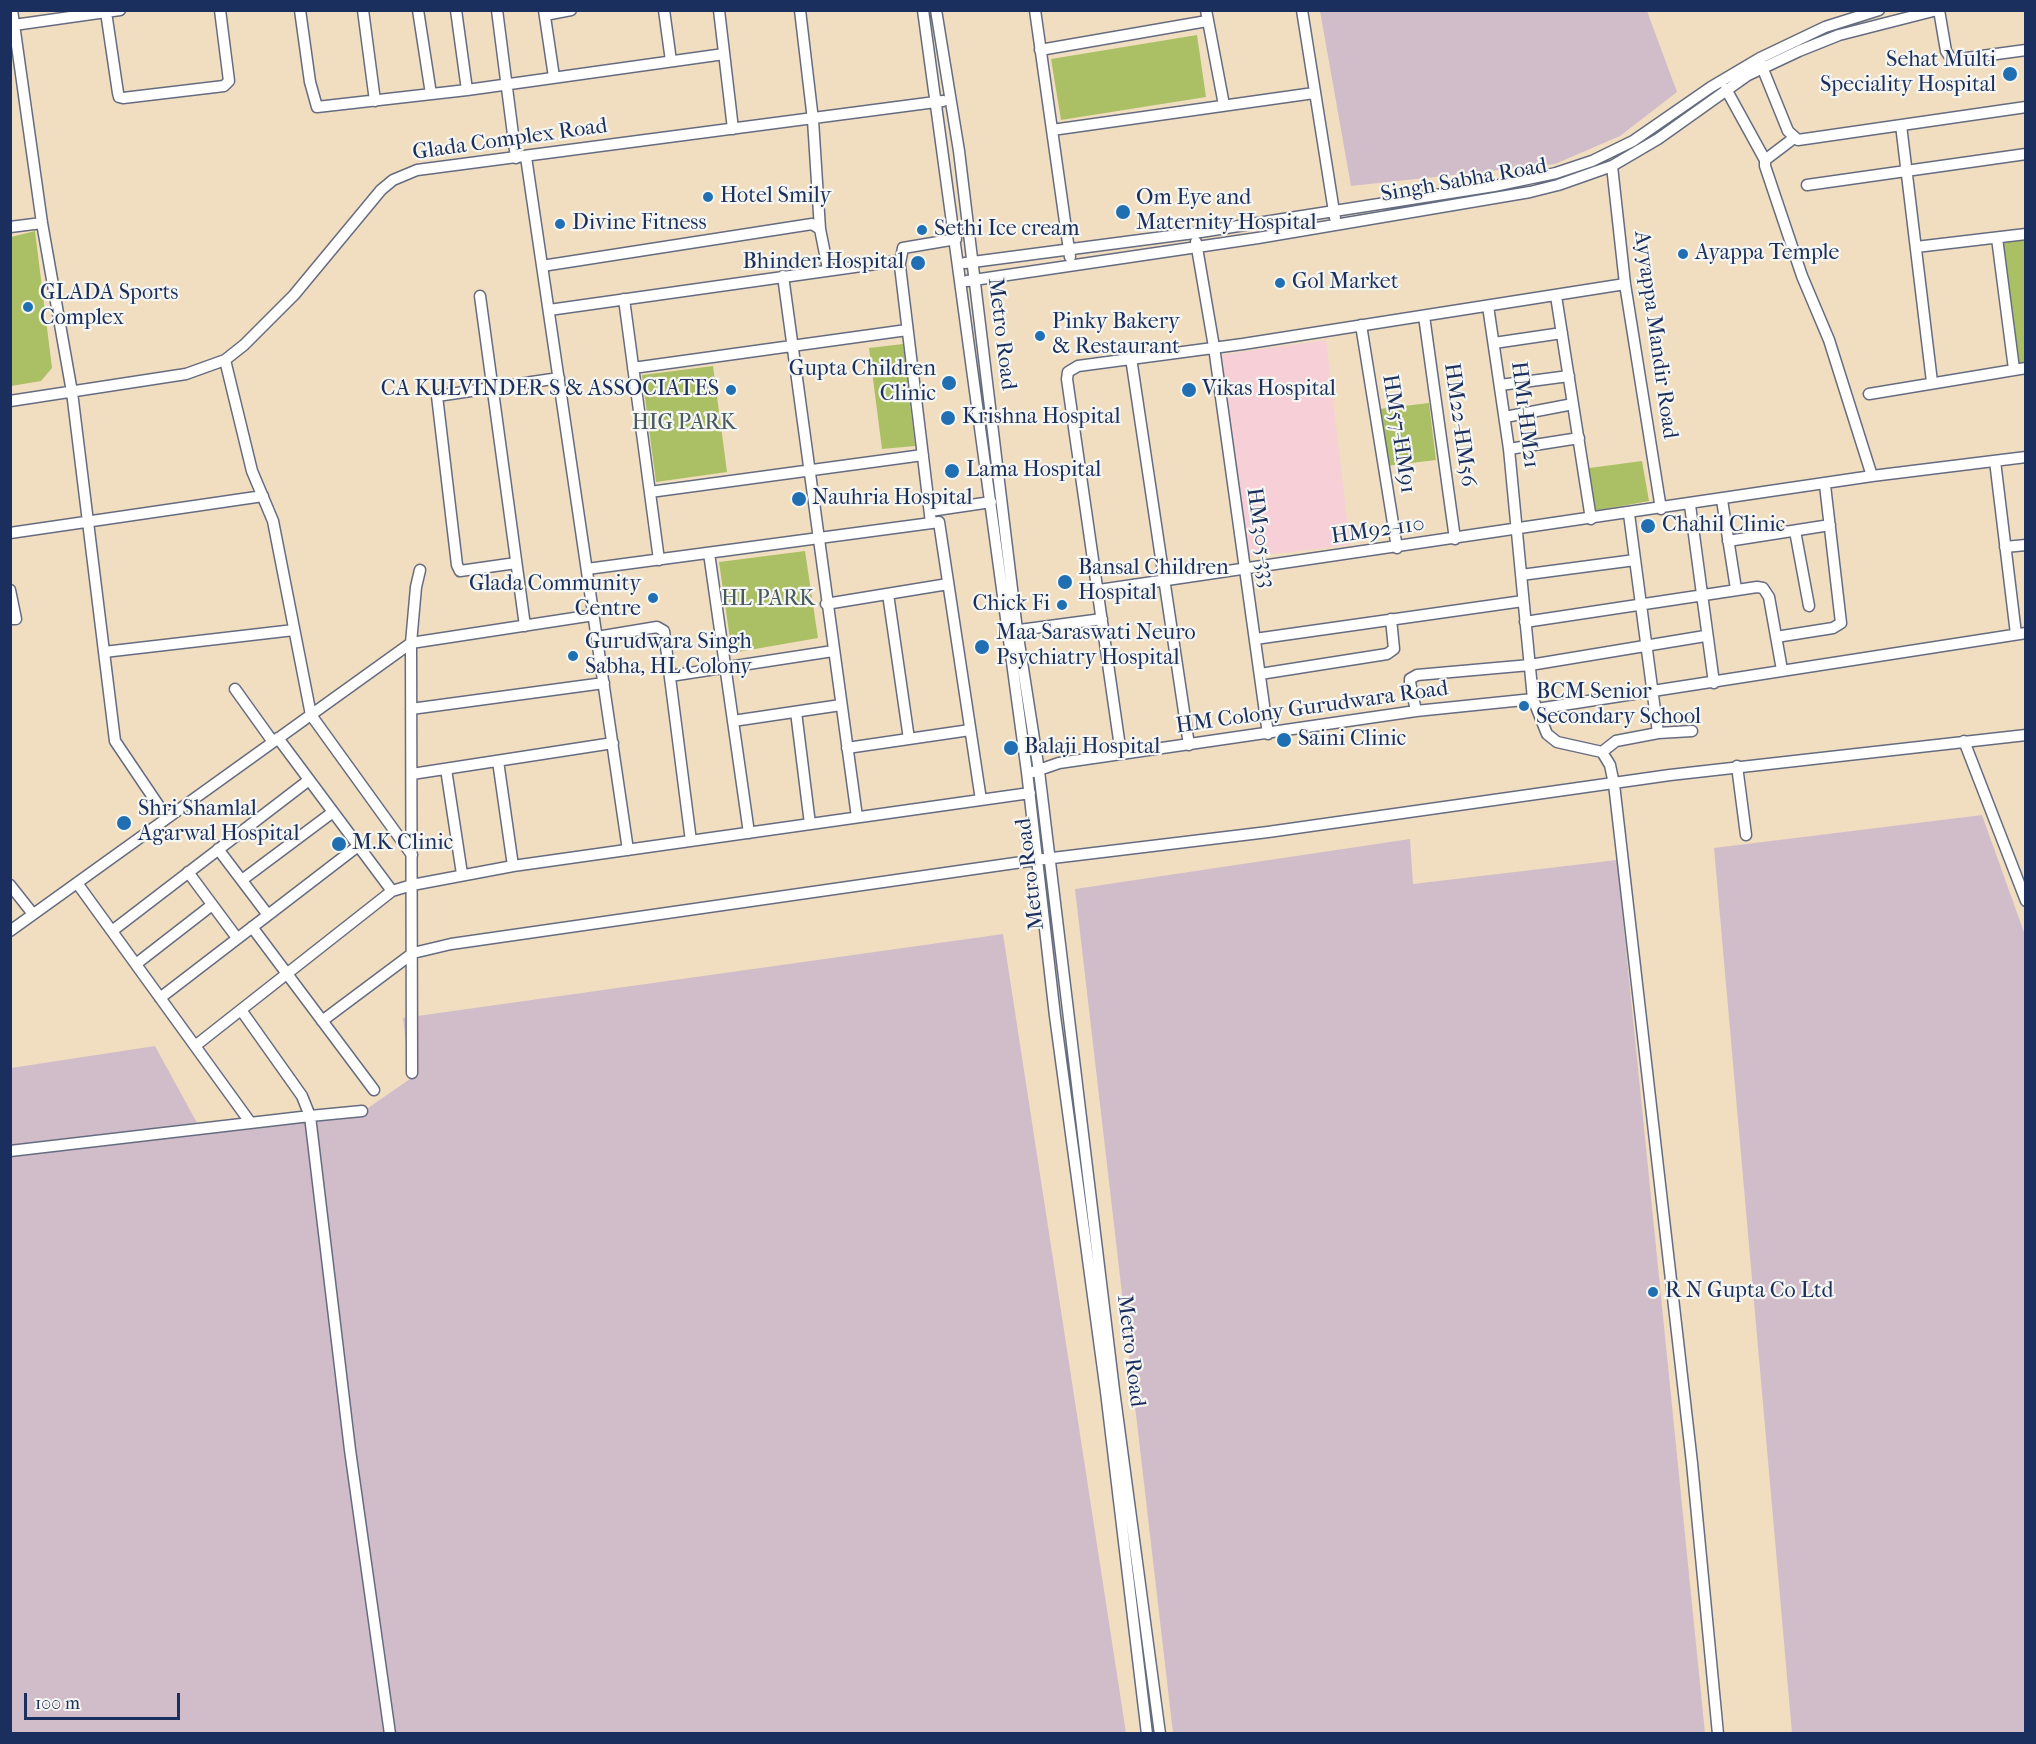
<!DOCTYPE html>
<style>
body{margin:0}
#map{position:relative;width:2036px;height:1744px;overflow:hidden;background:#f1dec0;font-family:"IM FELL French Canon",serif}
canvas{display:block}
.frame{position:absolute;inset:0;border:12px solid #1b2f5e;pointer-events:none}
.scale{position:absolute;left:24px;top:1693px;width:156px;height:27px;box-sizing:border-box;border:3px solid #1b2f5e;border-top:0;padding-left:8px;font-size:18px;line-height:21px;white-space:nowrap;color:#1b2f5e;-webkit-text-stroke:4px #f6f6f2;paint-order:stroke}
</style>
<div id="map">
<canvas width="2036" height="1744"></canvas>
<div class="frame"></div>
<div class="scale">100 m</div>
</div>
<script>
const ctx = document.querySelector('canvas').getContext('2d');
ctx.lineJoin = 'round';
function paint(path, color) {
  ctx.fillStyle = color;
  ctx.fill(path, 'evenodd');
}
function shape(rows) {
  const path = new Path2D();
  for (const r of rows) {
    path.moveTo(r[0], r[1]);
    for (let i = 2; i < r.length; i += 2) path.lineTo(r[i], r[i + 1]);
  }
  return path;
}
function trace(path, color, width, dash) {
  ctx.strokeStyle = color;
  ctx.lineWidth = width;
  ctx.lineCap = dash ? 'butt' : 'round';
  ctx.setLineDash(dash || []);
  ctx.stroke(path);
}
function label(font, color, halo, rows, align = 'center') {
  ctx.font = font + ' "IM FELL French Canon",serif';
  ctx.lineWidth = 4.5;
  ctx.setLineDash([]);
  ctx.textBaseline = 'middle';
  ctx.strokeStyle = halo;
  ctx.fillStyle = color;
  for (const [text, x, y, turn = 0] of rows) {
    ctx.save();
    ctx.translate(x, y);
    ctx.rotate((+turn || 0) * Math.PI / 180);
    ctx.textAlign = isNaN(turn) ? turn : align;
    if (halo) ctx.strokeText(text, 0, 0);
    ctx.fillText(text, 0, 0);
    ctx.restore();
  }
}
paint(shape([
 [1326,340,1350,545,1247,557,1220,355]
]), '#f6cfd7');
paint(shape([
 [1320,11,1647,11,1677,92,1620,136,1555,164,1351,186],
 [1982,815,2025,935,2025,1733,1792,1733,1714,848],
 [1410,839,1413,884,1617,860,1705,1733,1173,1733,1075,889],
 [1003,934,1126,1733,11,1734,11,1068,155,1046,202,1132,368,1108,410,1079,403,1018]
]), '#d1bdc9');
paint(shape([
 [1197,35,1206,97,1061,120,1051,59],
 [35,231,52,368,41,381,11,386,11,237],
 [2025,238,2025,364,2016,365,2001,240],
 [903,344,915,446,882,449,869,348],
 [713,366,727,472,656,482,642,375],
 [1429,403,1436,460,1386,466,1379,409],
 [1642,461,1649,501,1589,512,1582,469],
 [805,551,818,638,732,653,719,562]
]), '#abc064');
const minor = shape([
 [12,10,42,223,72,392,115,741,167,818],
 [300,10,310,82,317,107,467,90,724,54],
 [363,10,375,101],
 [418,10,431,94],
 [456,10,467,90],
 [497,10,516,158],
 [544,10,554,77],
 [664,10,671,61],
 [719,10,733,129],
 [800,10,813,120,820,229],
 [923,10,1027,772,1055,1016,1106,1392,1147,1734],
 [936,10,959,151,1017,630,1039,771,1114,1390,1160,1734],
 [1035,10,1070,257],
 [1206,10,1224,105],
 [1302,10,1335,218],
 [1939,10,1946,51,1952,60,2026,50],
 [106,12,118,93,119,97,123,98,224,86,229,81,220,10],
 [545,15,571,10],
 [14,25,120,10],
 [1040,50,1207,21],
 [1760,62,1788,131,1798,140,2026,107],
 [1726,89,1765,160],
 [1901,125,1932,382],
 [1052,130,1314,93],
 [1794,138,1765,160,1765,166,1802,276,1829,340,1872,476],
 [526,157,628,850],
 [1612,166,1625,284,1661,509],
 [1807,185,2026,154],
 [10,227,42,223],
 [1997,238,2014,369],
 [1196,242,1214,347,1268,734],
 [1916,247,2026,234],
 [900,263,903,248,956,239],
 [965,263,1194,233,1494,186,1556,173,1592,161,1633,141,1711,87,1760,58,1825,27,1879,10],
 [542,266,812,224,820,229,828,269],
 [783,276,857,817],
 [967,281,1258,238,1530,192,1558,185,1612,166,1658,139,1748,75,1799,51,1839,35,1937,10],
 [480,296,525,626],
 [1556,296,1591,519],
 [624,299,659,560],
 [1488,306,1509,449,1533,699,1547,734,1557,742,1602,752,1610,765,1614,784,1692,1463,1718,1734],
 [549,310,897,261,900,266,931,523],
 [1424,316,1455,539],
 [1361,325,1397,548],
 [1494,343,1562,333],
 [1131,358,1189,745],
 [225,360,252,471,273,521,311,715,412,855],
 [633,368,907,330],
 [1500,385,1569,376],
 [1869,394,2026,368],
 [10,401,186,374,225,360,244,345,294,295,381,190,393,180,417,170,943,101],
 [1505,417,1573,404],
 [1509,449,1579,438],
 [1995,461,2016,634],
 [650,492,923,455],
 [1722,500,1736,589],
 [1690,505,1714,683],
 [930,511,991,502],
 [1629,514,1658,733],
 [1795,531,1809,606],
 [10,533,263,496],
 [1728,541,1830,525],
 [2005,547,2026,545],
 [709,553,749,833],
 [516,563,460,571,457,565,437,396,559,378],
 [587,569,939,522,981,800],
 [1521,575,1635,560],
 [10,590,16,619,10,619],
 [1099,590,1872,476,2026,457],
 [888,594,909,739],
 [826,604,948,584],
 [1525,622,1757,587,1763,588,1769,597,1782,670],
 [1012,631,1102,619],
 [597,637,657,627,664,631,691,841],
 [1776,637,1833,628,1841,623,1825,485],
 [1255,639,1523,601],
 [104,652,294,630],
 [1260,674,1387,654,1394,649,1391,619],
 [670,676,833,651],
 [235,689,273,742],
 [411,709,604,683],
 [1537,709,2026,633],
 [1416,711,1410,682,1410,679,1417,675,1530,665,1705,636],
 [796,712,810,824],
 [733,721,841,705],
 [278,738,392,891],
 [1964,741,2026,901],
 [847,748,970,730],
 [1602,752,1616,741,1658,733,1692,731],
 [1121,754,1067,379,1068,372,1078,366,1243,344,1625,284],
 [498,761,513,866],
 [1737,766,1746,835],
 [446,769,462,874],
 [1033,772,1059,763,1121,754,1416,711,1533,699],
 [412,774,613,743],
 [218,849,268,915],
 [188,872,237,938],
 [242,880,333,812],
 [77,883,250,1122],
 [10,885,33,914],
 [252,927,374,1090],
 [10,931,411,643,594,615],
 [112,931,309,780],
 [136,964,212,905],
 [160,998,358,846],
 [241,1010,302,1096,310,1116,362,1111],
 [322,1021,413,953,451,944,1036,860,1268,832,1670,775,2026,735],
 [195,1046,392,891,412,885,513,866,1030,793],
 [412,1073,411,643,416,587,420,570],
 [10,1151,310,1116,350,1450,390,1734]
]);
trace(minor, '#666c80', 13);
trace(minor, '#fff', 10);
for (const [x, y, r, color] of [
 [2010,74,8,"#1f6fb2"],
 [708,197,6,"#1f6fb2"],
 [1123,212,8,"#1f6fb2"],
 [560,224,6,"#1f6fb2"],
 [922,230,6,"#1f6fb2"],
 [1683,254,6,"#1f6fb2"],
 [918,263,8,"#1f6fb2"],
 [1280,283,6,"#1f6fb2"],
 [28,307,6,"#1f6fb2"],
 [1040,336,6,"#1f6fb2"],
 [949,383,8,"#1f6fb2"],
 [731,390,6,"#1f6fb2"],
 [1189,390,8,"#1f6fb2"],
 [948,418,8,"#1f6fb2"],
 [952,471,8,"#1f6fb2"],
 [799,499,8,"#1f6fb2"],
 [1648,526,8,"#1f6fb2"],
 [1065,582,8,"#1f6fb2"],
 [653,598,6,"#1f6fb2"],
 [1062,605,6,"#1f6fb2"],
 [982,647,8,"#1f6fb2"],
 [573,656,6,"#1f6fb2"],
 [1524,706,6,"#1f6fb2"],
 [1284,740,8,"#1f6fb2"],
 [1011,748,8,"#1f6fb2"],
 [124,823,8,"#1f6fb2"],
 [339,844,8,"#1f6fb2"],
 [1653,1292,6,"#1f6fb2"]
]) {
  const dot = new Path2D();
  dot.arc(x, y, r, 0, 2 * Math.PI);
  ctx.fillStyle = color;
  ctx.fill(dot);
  trace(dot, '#f6f6f2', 2);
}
label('22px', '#1b2f5e', '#f6f6f2', [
 ["Sehat Multi",1996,61,"right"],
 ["Speciality Hospital",1996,86,"right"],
 ["Hotel Smily",720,197],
 ["Om Eye and",1136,199],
 ["Maternity Hospital",1136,224],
 ["Divine Fitness",572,224],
 ["Sethi Ice cream",934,230],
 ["Ayappa Temple",1695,254],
 ["Bhinder Hospital",904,263,"right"],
 ["Gol Market",1292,283],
 ["GLADA Sports",40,294],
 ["Complex",40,319],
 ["Pinky Bakery",1052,323],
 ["& Restaurant",1052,348],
 ["Gupta Children",936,370,"right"],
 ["Clinic",936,395,"right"],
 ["CA KULVINDER S & ASSOCIATES",719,390,"right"],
 ["Vikas Hospital",1202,390],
 ["Krishna Hospital",962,418],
 ["Lama Hospital",966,471],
 ["Nauhria Hospital",812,499],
 ["Chahil Clinic",1662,526],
 ["Bansal Children",1078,569],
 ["Hospital",1078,594],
 ["Glada Community",641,585,"right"],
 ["Centre",641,610,"right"],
 ["Chick Fi",1050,605,"right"],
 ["Maa Saraswati Neuro",996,634],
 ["Psychiatry Hospital",996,659],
 ["Gurudwara Singh",585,643],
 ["Sabha, HL Colony",585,668],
 ["BCM Senior",1536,693],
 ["Secondary School",1536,718],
 ["Saini Clinic",1298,740],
 ["Balaji Hospital",1024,748],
 ["Shri Shamlal",138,810],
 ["Agarwal Hospital",138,835],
 ["M.K Clinic",352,844],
 ["R N Gupta Co Ltd",1665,1292]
], 'left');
label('22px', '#1b2f5e', '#f6f6f2', [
 ["Glada Complex Road",510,140,-8],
 ["Singh Sabha Road",1464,181,-10],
 ["Metro Road",1001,334,83],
 ["Ayyappa Mandir Road",1655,335,82],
 ["HM1-HM21",1524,415,83],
 ["HM22-HM56",1459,425,82],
 ["HM57-HM91",1398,434,81],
 ["HM92-110",1378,531,-8],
 ["HM305-333",1260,538,82],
 ["HM Colony Gurudwara Road",1312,708,-8],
 ["Metro Road",1031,874,-97],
 ["Metro Road",1130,1351,83]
]);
label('22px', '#465a60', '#f6f6f2', [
 ["HIG PARK",684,424],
 ["HL PARK",768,600]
]);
</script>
